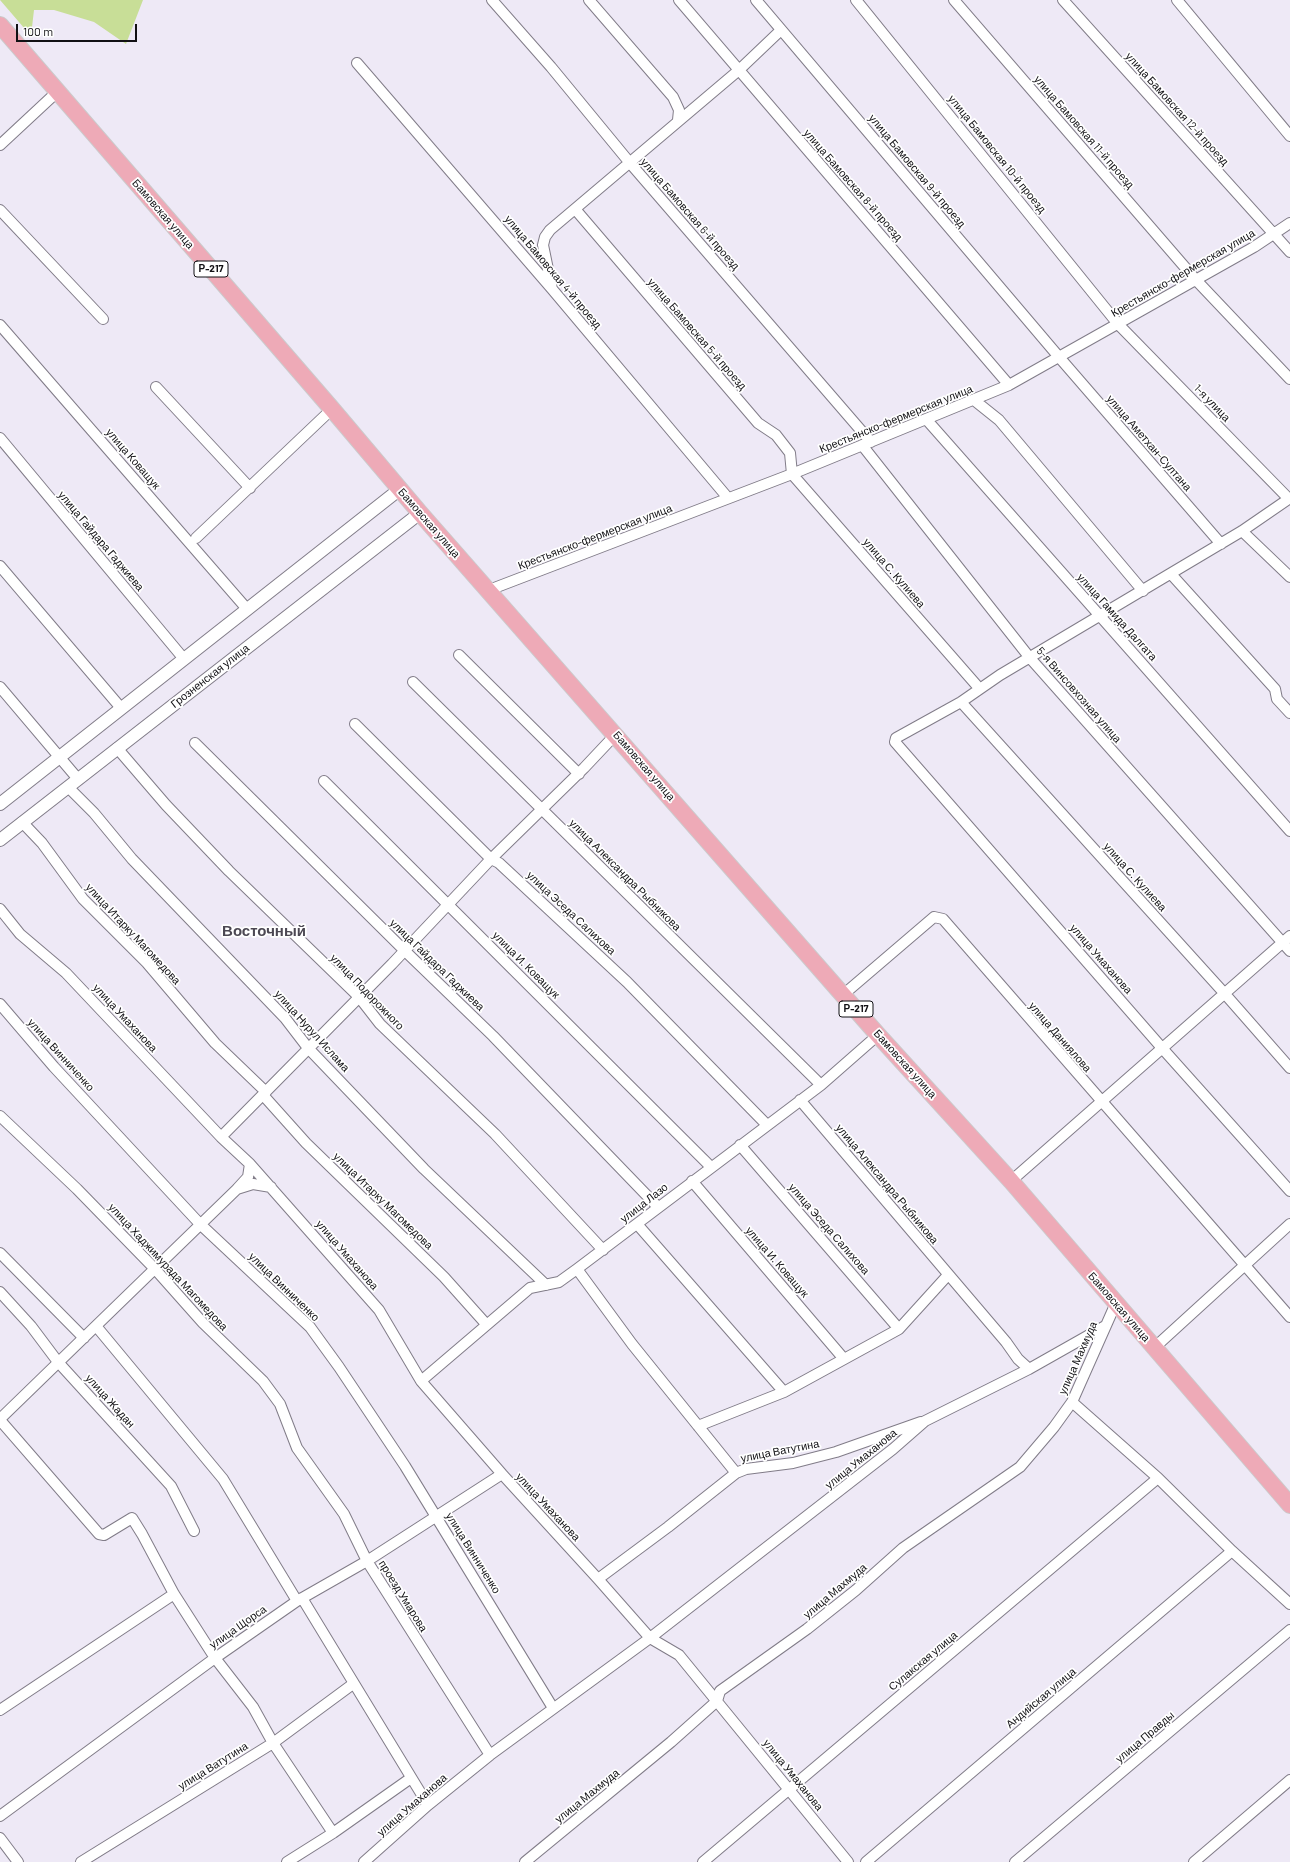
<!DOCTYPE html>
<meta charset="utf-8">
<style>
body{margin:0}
#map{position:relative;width:1290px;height:1862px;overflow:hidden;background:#eee9f6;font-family:Barlow,sans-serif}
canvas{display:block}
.scale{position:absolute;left:16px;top:24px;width:121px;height:18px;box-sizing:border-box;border:2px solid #111014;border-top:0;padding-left:5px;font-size:12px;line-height:14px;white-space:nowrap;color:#111014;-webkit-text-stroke:3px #fff;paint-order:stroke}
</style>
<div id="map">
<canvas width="1290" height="1862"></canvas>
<div class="scale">100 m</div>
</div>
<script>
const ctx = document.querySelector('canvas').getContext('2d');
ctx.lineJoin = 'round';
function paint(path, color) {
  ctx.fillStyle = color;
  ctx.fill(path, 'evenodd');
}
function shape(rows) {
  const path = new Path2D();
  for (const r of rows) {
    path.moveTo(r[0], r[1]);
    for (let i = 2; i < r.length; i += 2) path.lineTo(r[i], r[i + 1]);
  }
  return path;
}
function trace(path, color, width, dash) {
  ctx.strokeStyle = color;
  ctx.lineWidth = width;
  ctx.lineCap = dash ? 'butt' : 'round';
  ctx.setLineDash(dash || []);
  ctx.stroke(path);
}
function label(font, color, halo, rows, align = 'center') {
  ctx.font = font + ' Barlow,sans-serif';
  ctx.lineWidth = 3.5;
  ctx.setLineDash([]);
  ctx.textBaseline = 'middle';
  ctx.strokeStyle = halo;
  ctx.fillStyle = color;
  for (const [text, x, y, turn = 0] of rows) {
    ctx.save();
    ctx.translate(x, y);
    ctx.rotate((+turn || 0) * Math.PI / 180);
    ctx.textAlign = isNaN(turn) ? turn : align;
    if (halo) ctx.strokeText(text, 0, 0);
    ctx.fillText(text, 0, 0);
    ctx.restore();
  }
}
paint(shape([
 [0,0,143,0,126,44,94,22,54,10,34,10,31,36]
]), '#c8de97');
const minor = shape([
 [492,0,551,67,630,163,871,442],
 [589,0,673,97,679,110,678,120],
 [679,0,1009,385],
 [756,0,1059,357,1221,544],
 [856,0,1118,324,1289,499],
 [954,0,1196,280,1290,379],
 [1063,0,1290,252],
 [1177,0,1290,136],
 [357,63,552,289,728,498],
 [0,145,57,92],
 [575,209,758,423,776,435,790,453,792,474,979,688],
 [0,210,103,319],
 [552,289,543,245,545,237,550,230,739,70,781,30],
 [0,325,247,609],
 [156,387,250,488],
 [974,400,999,420,1143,591],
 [926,419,1290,831],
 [0,438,184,659],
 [862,445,1030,658,1290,951],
 [1290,498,1242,531,1000,675,961,702,896,738,895,742,1162,1048,1290,1191],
 [1242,531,1290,577],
 [196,538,332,409],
 [0,566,121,708],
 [1171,574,1275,689,1277,699,1290,713],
 [489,590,792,474,1009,385,1254,247,1290,223],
 [459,655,579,774],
 [413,682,821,1085],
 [0,687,78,779],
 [961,702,1225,994,1290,1068],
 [355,724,491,859,499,863,627,982,766,1124],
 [195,743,405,951,493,1036,658,1207],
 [117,748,166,805,229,871,359,997,380,1024,495,1134,603,1250],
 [324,781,711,1167],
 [68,787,94,813,132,859,285,1018,308,1048,424,1169,546,1285],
 [22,822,42,843,83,899,147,963,215,1043,266,1092],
 [0,909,20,934,66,973,221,1137,250,1164,379,1310,421,1381,502,1474,598,1579,650,1638,679,1655,848,1862],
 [844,994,934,917,943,919,1290,1317],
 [0,1004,54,1067,200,1224,310,1327,339,1367,405,1466,553,1708],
 [263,1095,306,1143,444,1277,486,1324],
 [800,1100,1006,1342,1018,1359,1029,1369],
 [0,1116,77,1189,155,1269,203,1323,263,1381,280,1404,297,1448,344,1514,367,1561,490,1755],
 [221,1137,392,964,491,859,584,768,616,734],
 [740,1145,899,1329],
 [692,1181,844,1359],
 [1011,1181,1290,936],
 [237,1189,253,1184,271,1187],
 [637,1224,784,1392],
 [0,1253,84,1338],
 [577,1269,632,1344,736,1473],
 [0,1292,31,1326,58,1362,171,1486,194,1531],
 [96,1326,223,1479,297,1601],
 [1154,1348,1290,1224],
 [421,1381,530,1288,559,1282,577,1269,821,1085,878,1035],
 [1072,1402,1158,1478,1232,1551,1290,1604],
 [0,1419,237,1189,248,1177,250,1164],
 [0,1420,99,1534,104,1535,132,1518,142,1534,174,1594,215,1658,253,1707,273,1743,333,1833],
 [698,1426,784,1392,899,1329,948,1275],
 [598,1579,668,1527,736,1473,746,1469,793,1463,836,1452,921,1422],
 [302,1598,428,1805],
 [0,1710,174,1594],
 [0,1816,215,1658,297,1601,367,1561,502,1474],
 [0,1838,18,1862],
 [81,1862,273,1743,353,1684],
 [287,1862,333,1833,411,1778],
 [364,1862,428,1805,490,1755,650,1638,893,1449,925,1421,1029,1369,1105,1326],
 [525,1862,671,1742,717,1701,720,1691,807,1629,856,1590,903,1548,1020,1467,1054,1427,1072,1402,1116,1303],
 [703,1862,1158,1478],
 [866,1862,1232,1551],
 [1015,1862,1290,1630],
 [1194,1862,1290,1780]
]);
const tertiary = shape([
 [0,804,400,489],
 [0,840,420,513]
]);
const trunk = shape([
 [0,25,332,409,420,513,878,1035,1011,1181,1290,1505]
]);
trace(minor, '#817c88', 12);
trace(tertiary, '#817c88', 14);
trace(trunk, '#cbcacb', 18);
trace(minor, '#fff', 10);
trace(tertiary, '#fff', 12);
trace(trunk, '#eeaab7', 16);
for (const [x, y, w] of [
 [211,269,34],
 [856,1009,34]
]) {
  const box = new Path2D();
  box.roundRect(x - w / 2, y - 8, w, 16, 3);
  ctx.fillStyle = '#fff';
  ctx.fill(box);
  trace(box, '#111014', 1);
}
label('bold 10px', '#111014', null, [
 ["Р-217",211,269],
 ["Р-217",856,1009]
]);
label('11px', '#111014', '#fff', [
 ["улица Бамовская 12-й проезд",1177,109,48],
 ["улица Бамовская 11-й проезд",1084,132,49],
 ["улица Бамовская 10-й проезд",997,154,51],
 ["улица Бамовская 9-й проезд",917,171,50],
 ["улица Бамовская 8-й проезд",853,185,49],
 ["Бамовская улица",163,214,49],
 ["улица Бамовская 6-й проезд",690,214,49],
 ["улица Бамовская 4-й проезд",553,272,50],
 ["Крестьянско-фермерская улица",1183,273,-30],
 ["улица Бамовская 5-й проезд",697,334,49],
 ["1-я улица",1212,403,46],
 ["Крестьянско-фермерская улица",896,419,-22],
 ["улица Аметхан-Султана",1149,443,49],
 ["улица Коващук",133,459,49],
 ["Бамовская улица",429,523,49],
 ["Крестьянско-фермерская улица",595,537,-21],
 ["улица Гайдара Гаджиева",101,541,50],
 ["улица С. Кулиева",894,573,49],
 ["улица Гамида Далгата",1117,617,48],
 ["Грозненская улица",210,676,-38],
 ["5-я Винсовхозная улица",1079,695,49],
 ["Бамовская улица",644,766,49],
 ["улица Александра Рыбникова",625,875,45],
 ["улица С. Кулиева",1135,877,48],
 ["улица Эседа Салихова",571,913,43],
 ["улица Итарку Магомедова",133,934,47],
 ["улица Умаханова",1101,959,49],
 ["улица Гайдара Гаджиева",437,965,44],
 ["улица И. Коващук",526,965,45],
 ["улица Подорожного",367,992,46],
 ["улица Умаханова",125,1018,47],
 ["улица Нурул Ислама",312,1031,48],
 ["улица Даниялова",1060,1037,49],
 ["улица Винниченко",61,1055,48],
 ["Бамовская улица",905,1064,48],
 ["улица Александра Рыбникова",887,1184,50],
 ["улица Итарку Магомедова",383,1201,44],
 ["улица Лазо",644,1203,-38],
 ["улица Эседа Салихова",829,1229,49],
 ["улица Умаханова",347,1255,49],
 ["улица И. Коващук",777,1262,49],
 ["улица Хаджимурада Магомедова",168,1267,47],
 ["улица Винниченко",284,1287,44],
 ["Бамовская улица",1119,1307,49],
 ["улица Махмуда",1078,1358,-66],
 ["улица Жадан",110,1401,48],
 ["улица Ватутина",780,1451,-11],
 ["улица Умаханова",861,1459,-39],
 ["улица Умаханова",548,1507,47],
 ["улица Винниченко",473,1553,58],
 ["улица Махмуда",835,1591,-40],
 ["проезд Умарова",403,1596,58],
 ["улица Щорса",238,1627,-35],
 ["Сулакская улица",923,1661,-40],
 ["Андийская улица",1041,1698,-40],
 ["улица Правды",1145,1737,-40],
 ["улица Ватутина",213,1766,-32],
 ["улица Умаханова",793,1775,51],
 ["улица Махмуда",587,1796,-39],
 ["улица Умаханова",412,1805,-41]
]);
label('bold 15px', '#4c4853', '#fff', [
 ["Восточный",264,931]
]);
</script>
